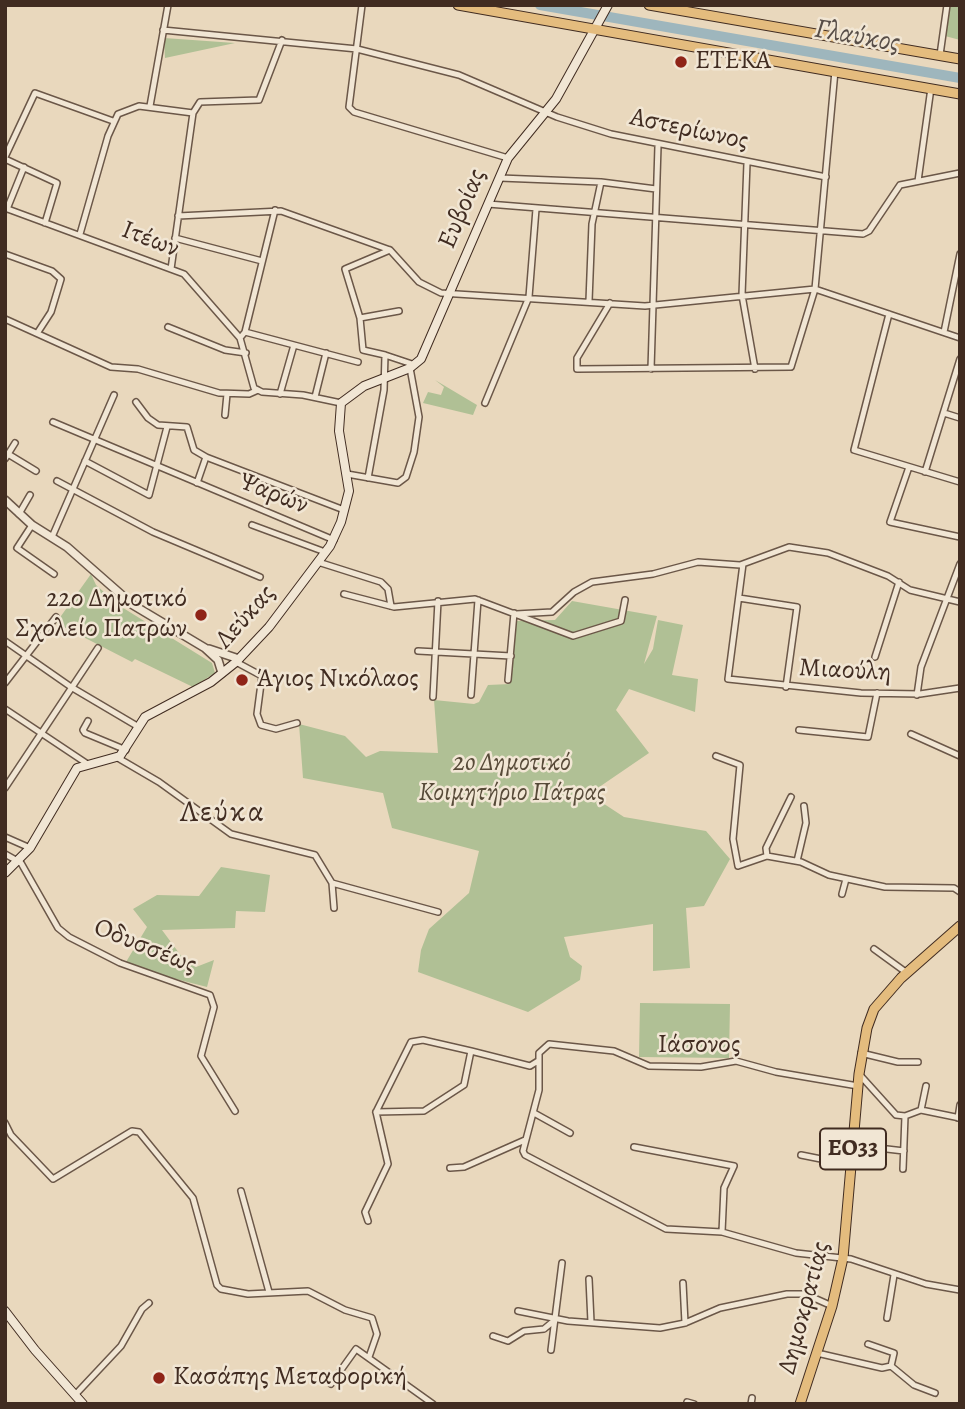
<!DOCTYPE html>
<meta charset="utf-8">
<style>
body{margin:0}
#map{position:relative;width:965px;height:1409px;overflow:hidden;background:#e9d8bd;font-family:Alegreya,serif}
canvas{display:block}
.frame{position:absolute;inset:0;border:7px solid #412c21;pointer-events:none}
</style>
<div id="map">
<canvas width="965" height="1409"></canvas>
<div class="frame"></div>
</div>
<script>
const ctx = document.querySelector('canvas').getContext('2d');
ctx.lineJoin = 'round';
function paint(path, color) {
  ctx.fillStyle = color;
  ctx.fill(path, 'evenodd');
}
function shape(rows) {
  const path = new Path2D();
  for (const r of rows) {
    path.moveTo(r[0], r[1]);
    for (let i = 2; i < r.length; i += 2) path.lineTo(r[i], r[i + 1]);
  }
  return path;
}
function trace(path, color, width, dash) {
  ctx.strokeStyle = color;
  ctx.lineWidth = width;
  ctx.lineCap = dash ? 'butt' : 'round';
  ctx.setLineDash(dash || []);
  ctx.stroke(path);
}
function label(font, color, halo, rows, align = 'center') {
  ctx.font = font + ' Alegreya,serif';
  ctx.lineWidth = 5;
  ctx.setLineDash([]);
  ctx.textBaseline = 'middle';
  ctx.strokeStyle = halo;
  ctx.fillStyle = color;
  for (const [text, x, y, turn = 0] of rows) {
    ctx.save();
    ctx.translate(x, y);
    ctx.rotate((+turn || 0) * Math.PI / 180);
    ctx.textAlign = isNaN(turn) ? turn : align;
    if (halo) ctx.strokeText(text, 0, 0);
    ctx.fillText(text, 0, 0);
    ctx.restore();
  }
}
paint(shape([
 [950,5,960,5,960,40,945,36],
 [164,38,235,43,165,58],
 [435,380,477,405,473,415,423,403,428,392,441,395,444,387],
 [91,574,96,585,120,606,212,663,215,673,193,687,135,659,132,662,56,623],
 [572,601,657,616,644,664,653,649,658,620,683,625,672,675,698,679,695,712,629,689,616,710,649,753,589,794,624,817,706,831,730,859,704,906,686,908,690,968,653,971,653,924,564,937,570,957,582,966,580,980,528,1012,418,972,421,950,429,929,469,893,479,851,392,828,383,793,303,778,299,724,345,736,366,757,380,751,438,753,434,700,474,704,479,702,488,685,510,684,516,621,555,620],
 [221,867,270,875,265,912,236,911,235,928,162,930,182,957,196,967,214,960,207,987,164,976,126,962,147,927,133,909,157,895,199,896],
 [640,1003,730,1004,729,1058,639,1057]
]), '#b0c095');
trace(shape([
 [540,5,960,78]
]), '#9eb6bd', 10);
const minor = shape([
 [362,5,349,107,354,112,508,158],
 [163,30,357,49,459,75,557,117,611,134,826,177],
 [940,55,947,5],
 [150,106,168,5],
 [193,113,200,102,259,100,282,40],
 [5,157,35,93,113,121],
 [5,159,57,183,45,223],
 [747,163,742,295,755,369],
 [500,178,601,182],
 [918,181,931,88],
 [488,204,863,234,869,231,900,185,960,173],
 [5,208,184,274,240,338,254,388,262,392,303,395,341,403],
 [7,209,24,167],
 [178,216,281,211,390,250,419,282,441,293,645,306,815,289,960,338],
 [80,234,108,136,118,114,139,106,193,113,171,269],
 [175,238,262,261],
 [5,254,52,271,61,279,51,312,38,332],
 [589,301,592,224,601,182,656,189],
 [610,303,577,358,577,369,791,367,815,289,835,71],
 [889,314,854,450,960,482],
 [360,318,399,311],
 [5,319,111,367,138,369,219,393,249,394,258,390],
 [168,327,225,350,246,353],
 [245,332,358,362],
 [944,332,960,254],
 [240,338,245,332,275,210],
 [385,355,415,365],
 [651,369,658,146],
 [280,394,294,345],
 [315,397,326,353],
 [136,402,148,418,158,425,187,427,194,450,206,457],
 [485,403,529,297,536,209],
 [944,413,960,418],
 [225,415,227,394],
 [53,422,334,540],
 [8,454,36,471],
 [5,459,15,443],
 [85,461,149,495,167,427],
 [909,467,890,522,960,537],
 [925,472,960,359],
 [347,474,398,483,406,477,414,452,419,417,410,368],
 [368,478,384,390,385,355,363,350,360,318,345,269,390,250],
 [57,481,153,532,260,577],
 [197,483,206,457,344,510],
 [19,514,30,495],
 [32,525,17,548,54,574],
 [252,525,325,552],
 [52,537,114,395],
 [318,562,381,582,388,589,391,606],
 [743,564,728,679,861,693,920,694,960,688],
 [344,594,394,607,475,599,573,636,621,621,625,600],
 [739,598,797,607,786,687],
 [516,614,552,612,574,592,592,582,653,574,698,562,740,565,789,547,828,553,888,576,910,590,960,602],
 [5,641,71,687,137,726],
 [418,651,511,656],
 [875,657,899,582],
 [236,662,262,676,257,714,261,725,276,729,297,723],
 [508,680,514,613],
 [5,683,56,617],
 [471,695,478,600],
 [917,695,921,667,960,564],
 [433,697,438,601],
 [5,709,86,763],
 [88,721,83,730,85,733,126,750],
 [799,730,868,737,877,693],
 [911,734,960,756],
 [716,756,740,765,733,839,738,866,767,856,801,862,829,875,885,887,954,888,960,892],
 [118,758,159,782,231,834,315,855,332,883,334,908],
 [5,788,98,648],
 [5,837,30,848],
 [5,854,21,863,58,928,69,937,120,963,210,995,214,1007,201,1056,235,1111],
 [767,856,766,848,791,797],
 [797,861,806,823,804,806],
 [332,883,438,912],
 [842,894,846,879],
 [874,949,907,973],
 [861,1053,898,1062,918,1062],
 [859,1074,896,1115,905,1116,921,1110,960,1118],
 [858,1086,776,1072,736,1061,701,1067,649,1066,614,1051,549,1044,539,1053,539,1090,523,1151,525,1155,666,1229,722,1232,796,1253,851,1259,926,1284,960,1290],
 [921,1110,926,1086],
 [376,1112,411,1042,423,1040,471,1051],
 [534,1113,570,1133],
 [958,1118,960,1105],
 [5,1123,11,1135,53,1179,132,1131,139,1132,193,1198,217,1285,221,1289,248,1294,308,1291,345,1310,372,1318,377,1334,369,1357],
 [853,1145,904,1151],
 [634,1147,734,1166,724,1188,722,1232],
 [801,1155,851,1165],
 [450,1168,464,1167,525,1140],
 [903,1169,905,1116],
 [241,1191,269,1292],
 [368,1221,365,1212,388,1164,376,1112,424,1111,464,1085,471,1051,530,1066,538,1061],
 [589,1279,591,1322],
 [683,1283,685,1323],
 [518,1311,568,1321,660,1328,685,1323,720,1308,787,1294,805,1294,832,1306],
 [887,1318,894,1275],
 [493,1336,508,1341,524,1331,544,1329,556,1319],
 [551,1350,562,1263],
 [817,1353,882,1368,891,1366,894,1353,868,1344],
 [891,1366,914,1385,935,1393],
 [331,1384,356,1349,433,1404],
 [75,1395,121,1346,142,1309,149,1303],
 [687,1402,694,1404],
 [751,1404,752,1398]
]);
const tertiary = shape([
 [5,500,32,525,67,547,133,605,205,648,218,660,222,673],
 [209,649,239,659]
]);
const secondary = shape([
 [5,873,30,848,77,768,120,756,145,717,211,682,236,662,269,627,330,546,341,522,349,491,339,431,341,403,364,386,410,368,421,359,508,158,556,99,608,5],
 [5,1311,35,1350,83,1404]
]);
const primary = shape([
 [458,5,960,94],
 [649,5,960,59],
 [800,1404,832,1306,843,1258,859,1074,867,1028,874,1009,901,978,960,926]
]);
trace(minor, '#6b5748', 8);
trace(tertiary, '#6b5748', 10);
trace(secondary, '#412c21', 10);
trace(primary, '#412c21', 11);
trace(minor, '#f1e6d4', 5);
trace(tertiary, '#f1e6d4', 7);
trace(secondary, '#f1e6d4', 8);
trace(primary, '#e4bc7e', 9);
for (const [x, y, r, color] of [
 [681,62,7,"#8f2418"],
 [201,615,7,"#8f2418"],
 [242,680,7,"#8f2418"],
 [159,1378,7,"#8f2418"]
]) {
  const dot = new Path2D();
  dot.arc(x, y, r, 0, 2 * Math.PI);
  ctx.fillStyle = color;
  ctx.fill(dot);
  trace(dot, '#f1e6d4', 2.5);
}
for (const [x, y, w] of [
 [853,1149,66]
]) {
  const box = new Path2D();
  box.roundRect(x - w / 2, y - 20.5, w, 41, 5);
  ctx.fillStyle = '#f1e6d4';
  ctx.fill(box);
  trace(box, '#412c21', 2);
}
label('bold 24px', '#412c21', null, [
 ["ΕΟ33",853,1149]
]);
label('26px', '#412c21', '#f1e6d4', [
 ["ΕΤΕΚΑ",695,62],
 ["22ο Δημοτικό",187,600,"right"],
 ["Σχολείο Πατρών",187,630,"right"],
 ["Άγιος Νικόλαος",256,680],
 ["Κασάπης Μεταφορική",173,1378]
], 'left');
label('26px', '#412c21', '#f1e6d4', [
 ["Αστερίωνος",689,130,12],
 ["Ευβοίας",463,209,-67],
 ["Ιτέων",150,240,21],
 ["Ψαρών",273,494,22],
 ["Λεύκας",246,617,-48],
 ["Μιαούλη",845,671,3],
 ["Οδυσσέως",145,947,22],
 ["Ιάσονος",699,1046],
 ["Δημοκρατίας",805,1308,-75]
]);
label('italic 26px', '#574a38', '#f1e6d4', [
 ["2o Δημοτικό",512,764],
 ["Κοιμητήριο Πάτρας",512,794]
]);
label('italic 28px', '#584e48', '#f1e6d4', [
 ["Γλαύκος",857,37,10]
]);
ctx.letterSpacing = '2px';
label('30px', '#412c21', '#f1e6d4', [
 ["Λεύκα",223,814]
]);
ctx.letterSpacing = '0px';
</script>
